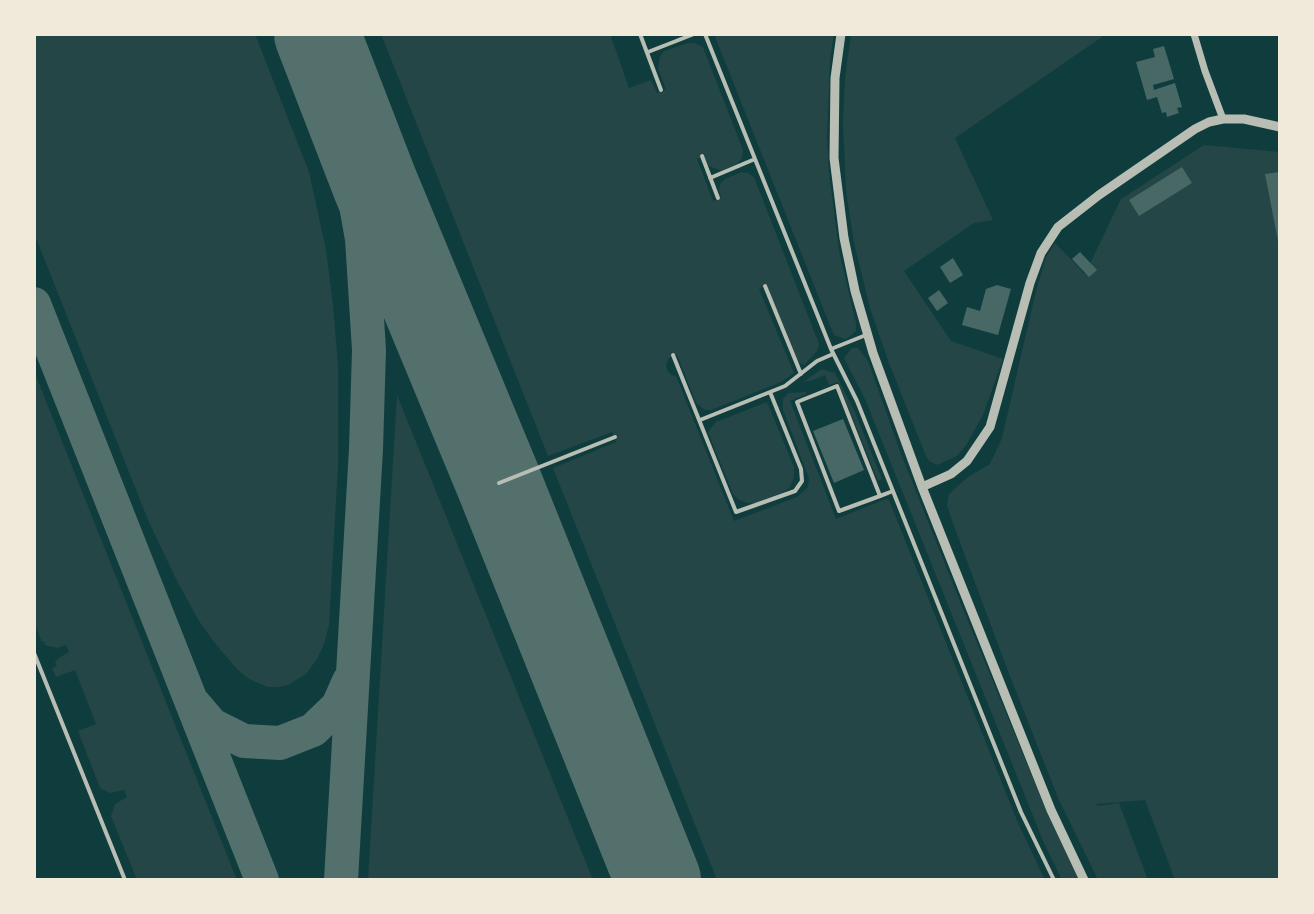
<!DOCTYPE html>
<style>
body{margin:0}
#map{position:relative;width:1314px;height:914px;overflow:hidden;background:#0f3d3e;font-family:Commissioner,sans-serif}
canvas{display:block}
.frame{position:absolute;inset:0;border:36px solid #f1e9da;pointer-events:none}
</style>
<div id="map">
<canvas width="1314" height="914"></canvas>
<div class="frame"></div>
</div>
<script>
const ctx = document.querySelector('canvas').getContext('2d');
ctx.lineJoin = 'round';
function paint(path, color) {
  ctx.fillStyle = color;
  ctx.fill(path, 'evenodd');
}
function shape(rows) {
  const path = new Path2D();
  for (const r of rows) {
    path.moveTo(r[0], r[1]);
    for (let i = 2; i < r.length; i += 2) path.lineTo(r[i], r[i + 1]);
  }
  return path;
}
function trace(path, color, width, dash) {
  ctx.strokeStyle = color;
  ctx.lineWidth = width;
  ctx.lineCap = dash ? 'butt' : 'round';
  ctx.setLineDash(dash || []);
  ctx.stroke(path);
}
paint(shape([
 [34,34,255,34,309,172,326,250,333,305,338,366,338,465,329,625,324,644,317,659,306,674,288,685,278,687,268,687,249,679,238,670,217,646,199,621,176,579,148,520,34,233],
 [381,34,610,34,629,88,651,80,657,93,666,89,658,69,660,56,664,51,688,43,694,43,703,47,743,150,742,158,738,163,722,171,709,166,704,156,697,159,713,201,721,198,719,189,721,183,725,179,742,172,748,173,754,177,819,344,817,351,804,365,797,361,765,286,759,289,794,373,781,382,711,410,705,410,696,403,677,355,669,358,666,364,667,370,671,375,676,376,734,521,797,497,808,487,809,479,807,473,783,410,783,399,788,393,806,392,806,394,790,401,836,519,886,499,889,500,1018,823,1045,880,717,880,553,468,616,442,612,432,548,456],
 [714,34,834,34,830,60,827,138,829,173,839,251,856,323,856,331,848,338,845,339,834,335,831,328],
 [851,34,1100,34,1102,37,955,138,993,220,974,223,904,271,951,341,1003,359,983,415,967,444,957,456,937,465,929,461,926,456,889,363,870,308,854,243,846,191,843,123,845,77],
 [1204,145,1280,152,1280,880,1175,880,1145,800,1096,804,1098,806,1119,803,1148,880,1098,880,1059,800,1006,666,951,518,947,505,949,494,968,477,990,464,1002,438,1036,291,1046,257,1055,243,1085,274,1121,199],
 [852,348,858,348,868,361,901,454,961,604,1046,810,1079,880,1062,880,1044,843,865,399,844,358],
 [822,369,835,373,839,381,855,412,882,479,878,481,838,382,829,385,825,375,810,381,803,382],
 [34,371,237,880,137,880,111,816,115,804,127,797,124,790,110,793,100,788,78,731,96,724,75,670,56,677,52,668,57,666,55,662,60,657,69,652,66,645,57,648,45,645,44,641,42,642,34,622],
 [397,395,593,880,368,880],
 [767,402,794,467,794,477,790,487,784,492,755,503,748,503,739,500,733,494,708,432,716,422]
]), '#244646');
trace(shape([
 [314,34,342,126,362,239,369,350,366,449,341,880],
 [34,304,262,880],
 [195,705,212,725,244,741,280,743,313,730,338,706,349,681]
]), '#53706d', 34);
trace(shape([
 [317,34,375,184,499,483,658,880]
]), '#53706d', 86);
paint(shape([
 [1164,46,1174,79,1153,85,1154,90,1175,83,1182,107,1177,108,1179,113,1167,117,1166,112,1162,113,1157,97,1147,100,1136,62,1155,57,1153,49],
 [1182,167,1192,183,1139,216,1129,200],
 [1280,172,1280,246,1279,246,1265,174],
 [1080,252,1097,270,1089,277,1072,259],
 [953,258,963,275,950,283,940,267],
 [997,285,1011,289,998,335,962,325,967,307,980,311,986,289],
 [939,290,948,303,937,311,928,298],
 [843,419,864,470,834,483,813,431]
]), '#486865');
trace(shape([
 [640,34,661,90],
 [705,34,831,349,857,401,1021,812,1054,880],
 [648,52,694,34],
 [702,156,718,198],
 [710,178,755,159],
 [765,286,801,374],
 [831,349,866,335],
 [673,355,736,512,795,491,802,481,801,469,770,392],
 [700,420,785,386,817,361,833,354],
 [499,483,615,437],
 [880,496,837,386,797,402,839,511,880,496,893,491],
 [34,653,125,880]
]), '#b8beb3', 4);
trace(shape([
 [1194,34,1205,71,1223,119]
]), '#b8beb3', 7);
trace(shape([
 [841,34,835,78,834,158,844,238,855,291,873,353,922,487,1051,810,1084,880],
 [922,487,951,474,967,461,990,427,1030,283,1041,253,1058,227,1099,195,1195,129,1209,122,1223,119,1244,119,1280,127]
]), '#b8beb3', 9);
</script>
